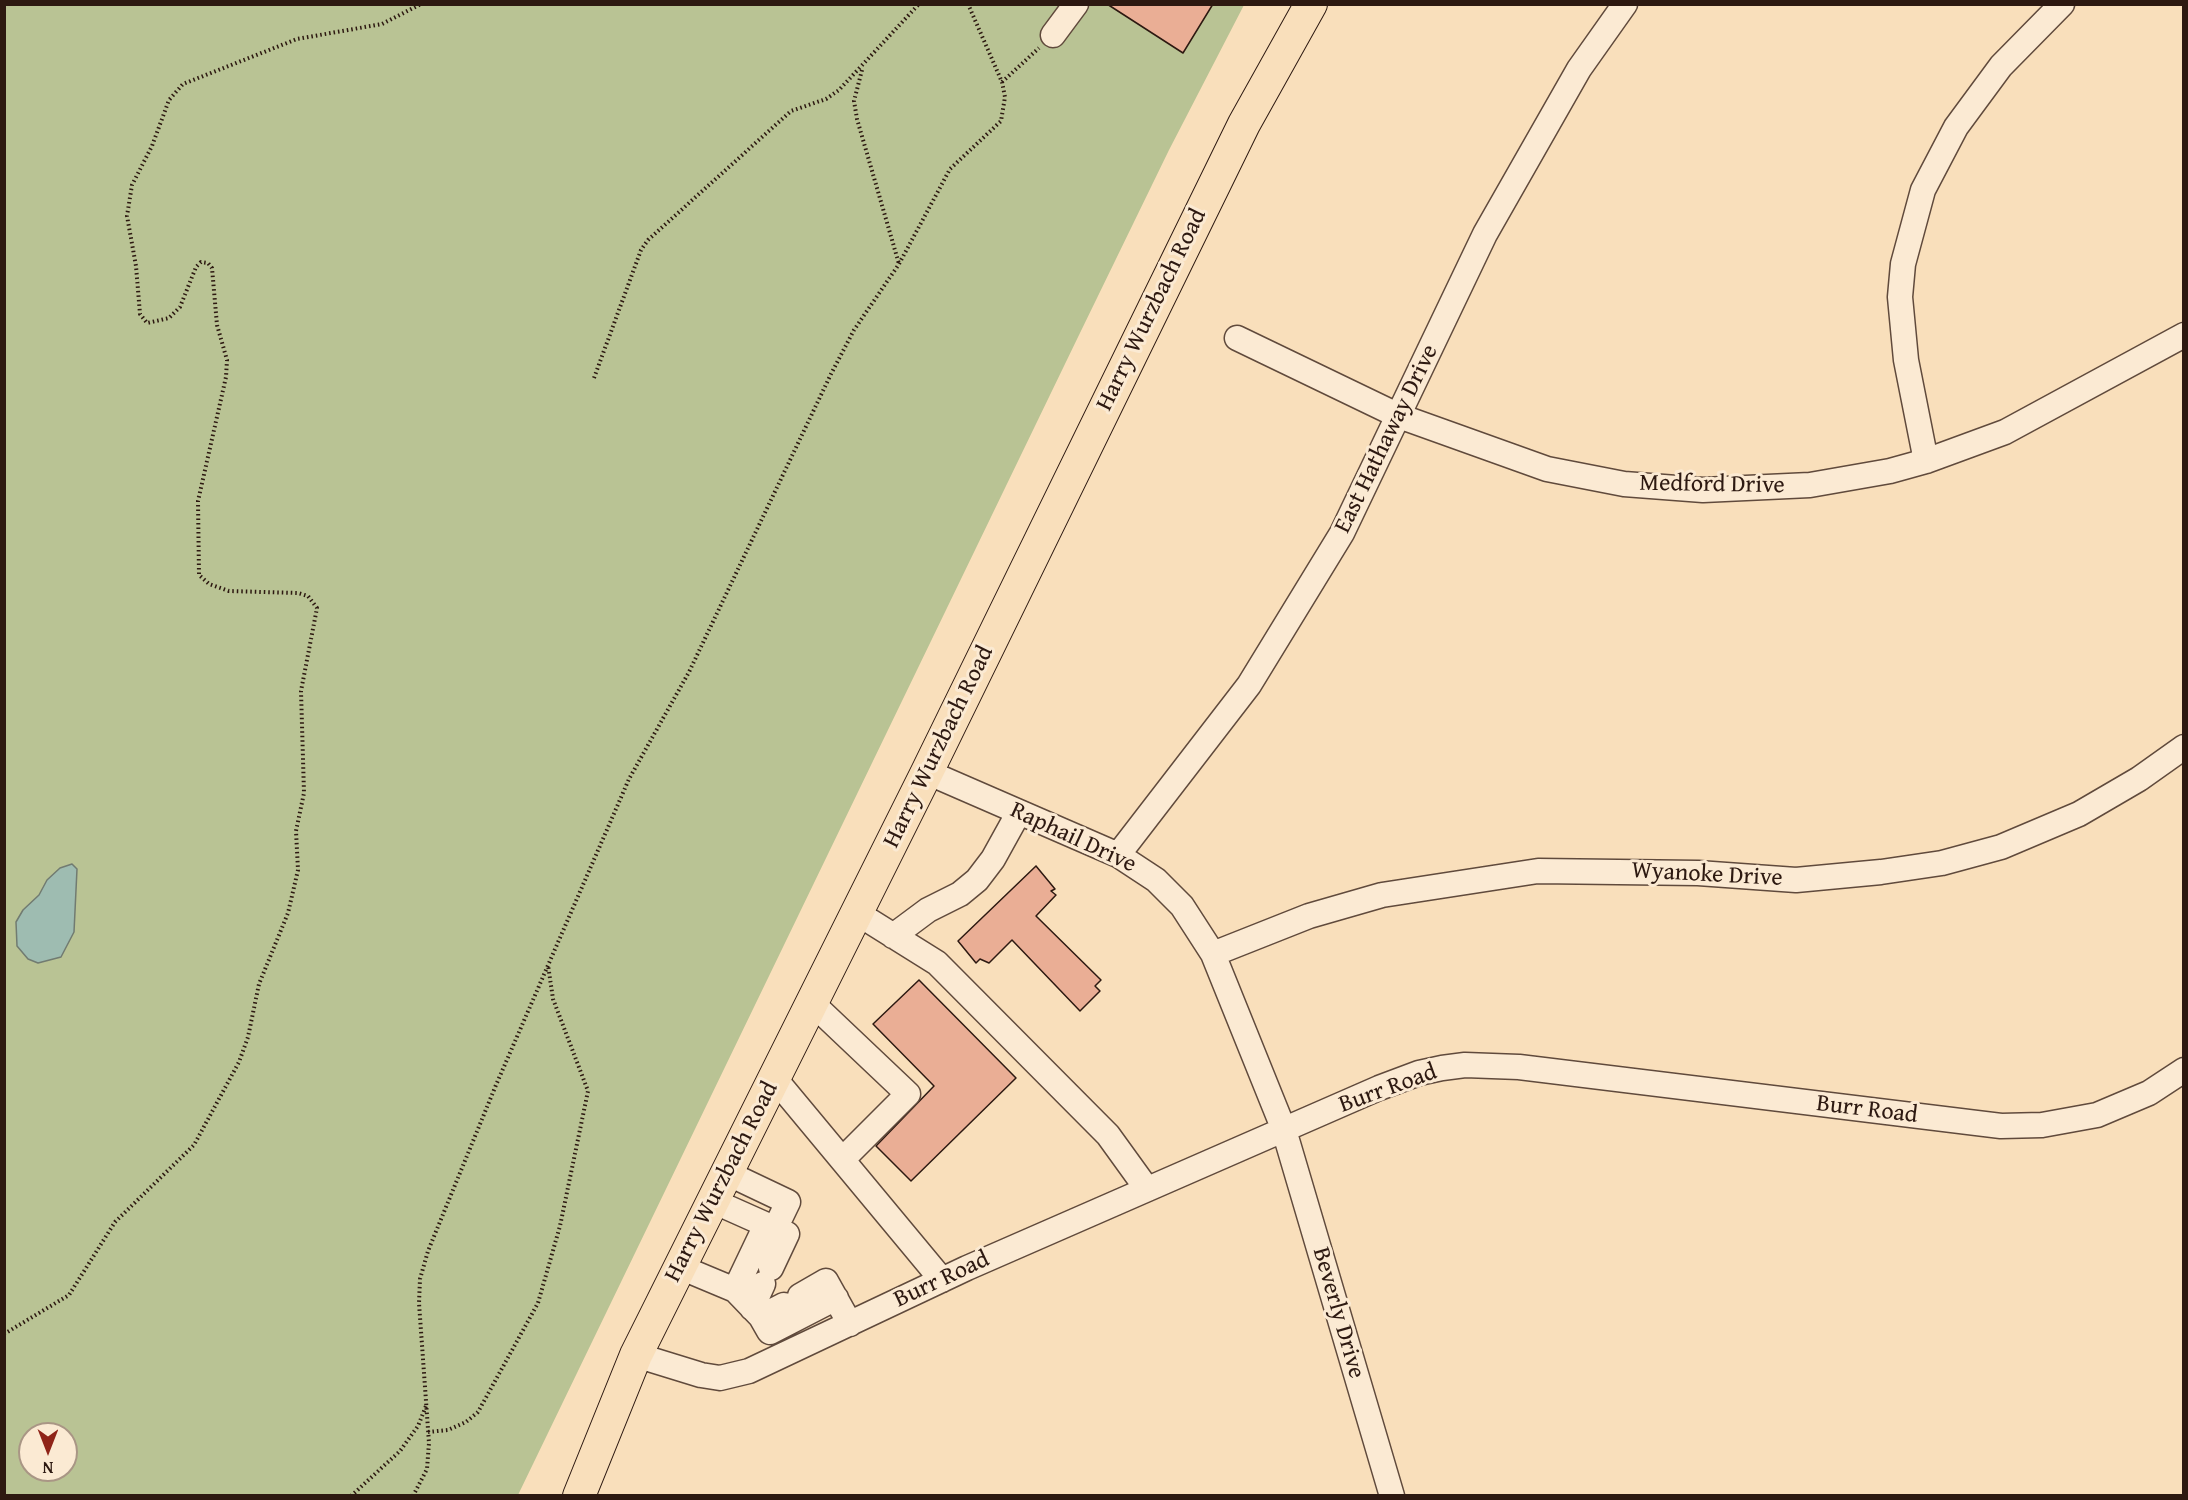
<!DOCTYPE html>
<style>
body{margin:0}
#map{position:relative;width:2188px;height:1500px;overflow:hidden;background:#f9dfbb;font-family:"Gentium Book Plus",serif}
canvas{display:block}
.frame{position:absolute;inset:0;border:6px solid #2d1911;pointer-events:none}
.north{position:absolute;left:18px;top:1422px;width:60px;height:60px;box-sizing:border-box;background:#fbead3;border:2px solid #a99685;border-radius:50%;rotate:180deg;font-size:16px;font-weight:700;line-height:24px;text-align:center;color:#2d1911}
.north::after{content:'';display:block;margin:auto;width:21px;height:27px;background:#8f2418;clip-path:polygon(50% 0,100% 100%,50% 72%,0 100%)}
</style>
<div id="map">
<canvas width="2188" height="1500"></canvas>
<div class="frame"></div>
<div class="north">N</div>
</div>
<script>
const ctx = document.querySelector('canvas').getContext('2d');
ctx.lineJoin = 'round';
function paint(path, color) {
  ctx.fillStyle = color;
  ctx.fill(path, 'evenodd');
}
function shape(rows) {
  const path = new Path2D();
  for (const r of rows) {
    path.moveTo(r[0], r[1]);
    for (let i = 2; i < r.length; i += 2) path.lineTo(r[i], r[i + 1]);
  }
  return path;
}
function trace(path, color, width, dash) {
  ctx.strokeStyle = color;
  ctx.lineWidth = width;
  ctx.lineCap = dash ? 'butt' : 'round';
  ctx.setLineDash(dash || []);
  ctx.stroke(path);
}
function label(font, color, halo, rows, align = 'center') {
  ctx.font = font + ' "Gentium Book Plus",serif';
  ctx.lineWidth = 6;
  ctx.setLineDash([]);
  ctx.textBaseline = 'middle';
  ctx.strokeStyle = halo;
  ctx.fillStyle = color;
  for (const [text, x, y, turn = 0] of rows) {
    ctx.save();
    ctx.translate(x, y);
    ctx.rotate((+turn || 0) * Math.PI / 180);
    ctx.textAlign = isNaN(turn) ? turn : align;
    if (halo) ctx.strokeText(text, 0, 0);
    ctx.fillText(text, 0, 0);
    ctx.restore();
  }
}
paint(shape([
 [5,5,1244,5,1169,150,1079,335,518,1495,5,1496],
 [30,1434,66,1434,66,1470,30,1470]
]), '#b9c394');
const water = shape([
 [72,864,77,869,74,932,61,957,38,963,28,959,17,946,16,922,23,910,39,895,47,880,60,868,72,864]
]);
paint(water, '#9ebcb1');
trace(water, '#717b71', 1.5);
const building = shape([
 [1107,4,1213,4,1183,53,1107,4],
 [1036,866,1055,889,1051,891,1056,895,1036,916,1101,980,1095,986,1100,991,1080,1011,1012,940,989,963,980,959,976,963,958,941,1036,866],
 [919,980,1016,1078,911,1181,876,1146,934,1086,873,1024,919,980]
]);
paint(building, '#eaae95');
trace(building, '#2d1911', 1.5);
const minor = shape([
 [1053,35,1076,4],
 [1237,338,1399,416,1547,469,1624,484,1703,490,1810,485,1890,471,1926,461,2005,432,2184,335],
 [1926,461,1906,360,1900,297,1903,264,1923,190,1956,127,2001,66,2062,4],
 [927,772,1118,855,1156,880,1182,906,1213,954,1284,1130,1392,1496],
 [1118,855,1249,685,1342,533,1485,234,1579,69,1625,4],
 [857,913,937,963,1108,1135,1147,1189],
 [893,936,928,910,960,894,977,880,993,859,1019,812],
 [1213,954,1309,916,1382,895,1538,871,1698,873,1796,880,1881,872,1942,863,2001,847,2079,814,2139,779,2184,747],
 [812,1003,908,1094,843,1159],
 [775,1079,942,1280],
 [727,1173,788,1202,775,1229],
 [713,1201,787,1234,771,1268],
 [680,1267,735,1290,761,1317],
 [735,1290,766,1225],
 [800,1296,826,1281,850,1324],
 [752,1308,763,1284],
 [769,1331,761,1317,784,1305],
 [770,1332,836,1298],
 [636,1355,701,1375,720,1378,749,1371,967,1268,1379,1088,1419,1073,1442,1068,1465,1065,1519,1067,2001,1126,2042,1125,2097,1115,2149,1093,2184,1070]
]);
const major = shape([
 [579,1496,636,1355,927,772,1244,124,1311,4]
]);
trace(minor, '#604a3c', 27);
trace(major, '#2d1911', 34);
trace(shape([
 [862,70,854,101,857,119,899,264],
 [1002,82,1039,48],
 [594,378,641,250,648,240,791,111,826,99,839,90,919,4],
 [4,1334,69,1295,115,1222,194,1145,239,1062,248,1037,259,984,288,913,298,870,296,831,304,793,301,691,317,608,308,596,298,593,229,591,209,584,199,575,198,501,226,377,227,360,217,325,212,268,208,263,201,262,196,267,180,307,169,318,147,323,140,314,136,266,127,216,132,185,152,146,169,100,183,84,297,39,382,24,421,4],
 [428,1432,448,1430,466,1422,478,1412,538,1303,560,1226,588,1091,553,999,548,965],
 [351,1496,400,1451,418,1426,426,1406],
 [413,1496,427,1469,429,1443,419,1303,420,1279,428,1251,496,1085,629,779,689,672,831,374,854,330,899,264,950,169,1001,121,1005,97,1002,82,968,4]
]), '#2d1911', 4, [1.5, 3]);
trace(minor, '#fbead3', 24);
trace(major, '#f9dfbb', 32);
label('24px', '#2d1911', '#fbead3', [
 ["Harry Wurzbach Road",1152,310,-64],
 ["East Hathaway Drive",1387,439,-64],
 ["Medford Drive",1712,485,1],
 ["Harry Wurzbach Road",939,747,-64],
 ["Raphail Drive",1073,838,25],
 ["Wyanoke Drive",1707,875,3],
 ["Burr Road",1388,1089,-20],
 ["Burr Road",1867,1110,7],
 ["Harry Wurzbach Road",722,1182,-63],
 ["Burr Road",942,1280,-25],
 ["Beverly Drive",1338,1313,74]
]);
</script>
